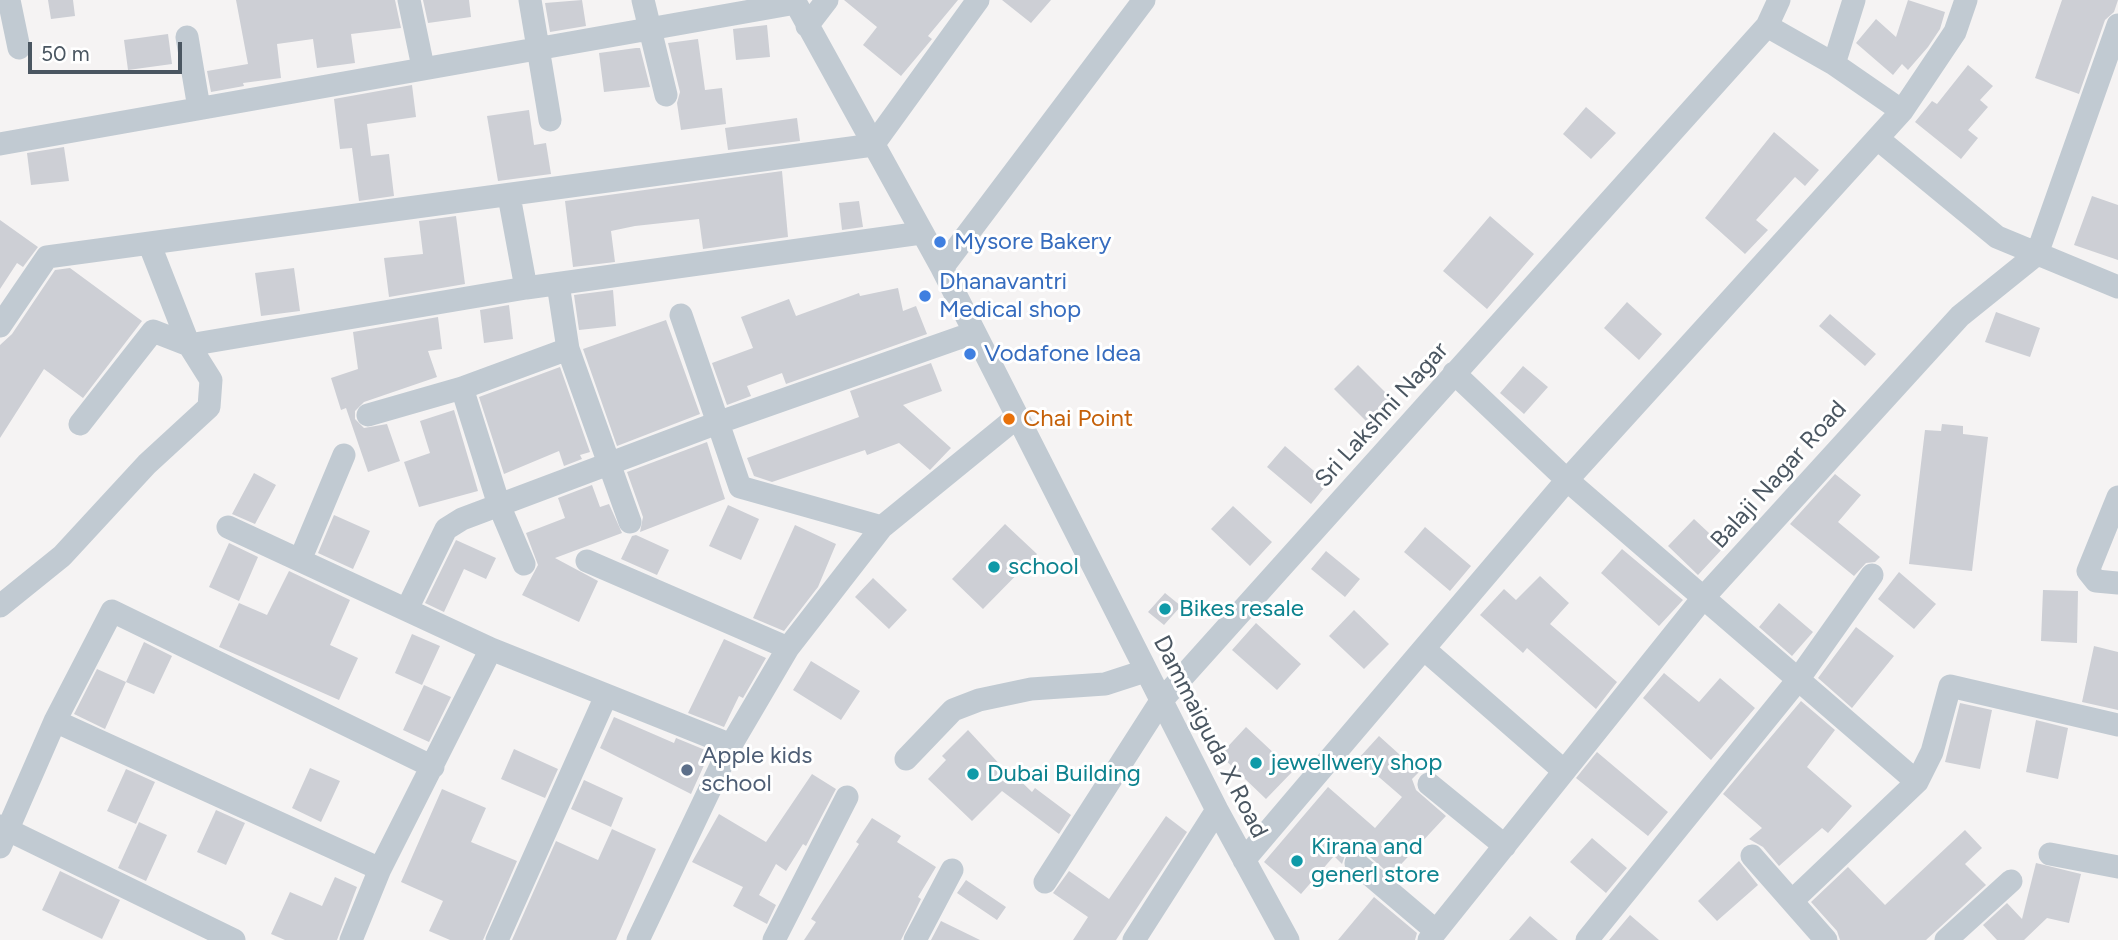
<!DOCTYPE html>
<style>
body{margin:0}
#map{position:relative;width:2118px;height:940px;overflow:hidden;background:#f5f3f3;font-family:Figtree,sans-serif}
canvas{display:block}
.scale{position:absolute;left:28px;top:42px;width:154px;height:32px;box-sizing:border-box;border:4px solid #4a5661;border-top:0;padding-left:9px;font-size:21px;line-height:24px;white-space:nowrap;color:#4a5661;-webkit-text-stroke:5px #fff;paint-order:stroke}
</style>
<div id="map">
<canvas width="2118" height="940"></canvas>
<div class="scale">50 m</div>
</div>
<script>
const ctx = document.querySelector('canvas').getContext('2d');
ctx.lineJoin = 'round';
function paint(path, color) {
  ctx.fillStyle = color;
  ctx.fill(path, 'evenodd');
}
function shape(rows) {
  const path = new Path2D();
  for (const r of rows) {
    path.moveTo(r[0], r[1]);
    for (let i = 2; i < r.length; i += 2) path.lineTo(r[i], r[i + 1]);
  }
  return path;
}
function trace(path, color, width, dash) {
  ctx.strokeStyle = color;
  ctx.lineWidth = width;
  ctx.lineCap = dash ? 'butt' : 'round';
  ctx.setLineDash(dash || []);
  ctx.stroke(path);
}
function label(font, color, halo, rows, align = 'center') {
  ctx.font = font + ' Figtree,sans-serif';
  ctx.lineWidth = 6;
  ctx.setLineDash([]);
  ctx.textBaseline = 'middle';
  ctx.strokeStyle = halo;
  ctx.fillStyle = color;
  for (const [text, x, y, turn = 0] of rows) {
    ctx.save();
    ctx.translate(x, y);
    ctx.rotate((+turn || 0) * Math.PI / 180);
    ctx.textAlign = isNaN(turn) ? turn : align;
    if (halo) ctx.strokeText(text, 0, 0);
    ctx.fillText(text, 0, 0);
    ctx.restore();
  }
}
paint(shape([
 [48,0,73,0,75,16,51,19],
 [236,0,395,0,401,28,351,34,355,63,317,68,313,39,277,44,281,78,243,83,244,86,211,92,207,71,248,64],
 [423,0,469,0,471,17,428,23],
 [582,0,586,26,550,32,545,3],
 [844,0,958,0,928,36,932,39,901,76,863,45,877,27],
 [1002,0,1051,0,1031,23],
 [1908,0,1945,12,1940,29,1928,47,1908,70,1902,64,1893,75,1856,43,1876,19,1896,37],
 [2062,0,2118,0,2114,12,2105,20,2079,94,2035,78],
 [767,25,770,57,736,60,733,29],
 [168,34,172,64,128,70,124,40],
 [698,39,705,90,722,88,726,124,681,130,677,103,680,92,668,43],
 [636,48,640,48,650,87,604,92,599,53],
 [1968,65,1993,86,1980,100,1988,107,1968,130,1978,138,1961,159,1915,122,1932,101,1937,104],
 [412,85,416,117,367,124,371,156,389,154,394,196,359,201,352,148,340,149,334,99],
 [1586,107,1616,133,1591,159,1563,134],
 [529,110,534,145,546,143,551,174,498,181,487,116],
 [797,118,800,141,728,150,725,128],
 [1774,132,1819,170,1805,186,1795,177,1756,220,1768,230,1745,254,1705,218],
 [64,147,69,181,31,185,27,153],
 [782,171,788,237,703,249,699,219,635,226,611,231,615,262,573,267,565,201],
 [2092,196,2118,205,2118,260,2074,245],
 [859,201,863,227,842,230,839,203],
 [456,216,465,284,389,297,384,258,423,254,419,221],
 [1490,216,1534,254,1487,309,1443,271],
 [0,220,38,247,23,267,17,263,0,289],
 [70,268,142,321,83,398,44,369,0,438,0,345,12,334,55,270],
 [294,268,300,311,261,316,255,273],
 [898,288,903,311,916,306,927,334,786,384,782,373,747,386,751,396,727,405,712,363,753,348,741,317,789,299,796,316,859,293,860,296],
 [613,290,616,326,579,330,574,295],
 [1627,302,1662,334,1639,360,1604,328],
 [509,305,513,339,484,343,480,310],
 [1996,312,2040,328,2030,357,1985,342],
 [1830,314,1876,354,1865,366,1819,326],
 [438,317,442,349,428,351,437,377,364,402,355,411,355,419,364,428,387,424,400,461,368,472,346,408,341,410,331,378,358,369,353,332],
 [666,320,700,414,617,446,583,349],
 [931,363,942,391,903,405,951,448,930,470,899,443,867,455,865,450,772,482,754,476,747,458,859,417,850,391],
 [1358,365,1397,404,1373,428,1334,389],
 [1523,366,1548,387,1524,414,1500,393],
 [560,367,590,452,580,455,582,459,564,466,559,451,504,474,479,397],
 [454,410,478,491,419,507,404,462,430,453,420,421],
 [1942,424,1963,426,1963,434,1988,437,1972,571,1909,564,1925,430,1941,431],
 [707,442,725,499,640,532,643,517,627,472],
 [1285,446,1328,483,1311,504,1267,467],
 [254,473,276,485,255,524,232,514],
 [1835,474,1861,495,1838,522,1880,557,1875,562,1866,563,1854,576,1790,524],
 [592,485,600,507,609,504,622,533,555,558,598,581,579,622,522,595,538,565,526,533,565,518,558,498],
 [728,505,759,519,741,560,709,546],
 [1233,506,1272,542,1250,566,1211,529],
 [334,515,370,531,353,569,318,553],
 [1694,519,1724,547,1698,575,1668,546],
 [1005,524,1037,554,983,609,952,579],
 [795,525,836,544,818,587,784,631,753,618],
 [1425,527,1471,566,1450,591,1404,552],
 [636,535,669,550,657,575,621,559,632,536],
 [456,540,496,558,486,579,464,569,444,612,425,603],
 [229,543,258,557,239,601,209,587],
 [1622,549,1683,600,1659,626,1601,573],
 [1326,551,1360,579,1345,597,1311,569],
 [289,571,350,600,330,645,358,658,339,700,219,647,239,603,267,615],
 [1899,572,1936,604,1914,629,1878,599],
 [1540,576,1569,603,1550,624,1617,682,1596,709,1527,648,1523,653,1480,615,1504,589,1516,600],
 [873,578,907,610,889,629,855,597],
 [2043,590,2078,591,2077,643,2041,641],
 [1165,593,1181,606,1164,625,1148,612],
 [1779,603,1813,632,1792,656,1759,627],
 [1354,610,1389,644,1364,669,1329,636],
 [1256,623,1301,664,1277,690,1232,650],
 [1856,627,1894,656,1852,708,1818,678],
 [412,634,440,646,422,685,395,673],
 [724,639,766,658,743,698,739,696,724,727,688,713],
 [144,642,172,656,154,694,126,682],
 [2094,646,2118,652,2118,710,2082,702],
 [811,661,860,691,841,720,793,690],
 [97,669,126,682,105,729,74,714],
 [1664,673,1699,702,1720,678,1755,708,1711,760,1643,698],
 [424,685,451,697,429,742,403,730],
 [1801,701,1835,730,1807,767,1852,806,1828,833,1822,828,1779,866,1763,847,1749,839,1762,828,1723,794],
 [1960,703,1992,710,1980,769,1945,762],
 [614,717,674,743,676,738,710,752,691,794,600,748],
 [2036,720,2068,728,2058,779,2026,772],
 [1246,727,1293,771,1266,799,1220,755],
 [968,730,1004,769,1006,767,1032,792,1035,788,1071,815,1059,834,1002,791,972,821,928,779,946,760,942,756],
 [1379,736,1419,772,1412,779,1416,790,1446,816,1391,875,1364,852,1352,850,1345,855,1342,864,1334,856,1301,894,1264,862,1328,787,1375,828,1402,797,1358,759],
 [514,749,558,769,545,798,501,779],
 [1597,752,1668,812,1648,836,1576,778],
 [310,768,340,781,321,822,292,808],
 [126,769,155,782,136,824,107,811],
 [812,774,836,789,806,846,803,844,786,871,776,864,759,895,776,905,767,924,733,906,743,887,692,862,719,814,766,842],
 [584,780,623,798,611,827,571,809],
 [442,789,486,808,471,842,517,861,483,940,450,940,429,931,443,901,401,882],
 [216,810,245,823,226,865,197,852],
 [1166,816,1187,832,1116,940,1073,940,1088,917,1053,893,1069,871,1109,899],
 [872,818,901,836,897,842,936,867,918,897,921,899,901,940,804,940,816,922,811,919,859,844,856,842],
 [139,822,167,835,146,881,118,868],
 [612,829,656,849,616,940,512,940,556,841,598,860],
 [1965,830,1982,848,1965,864,1986,885,1926,940,1840,940,1837,931,1811,902,1848,867,1885,905],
 [1592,838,1627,868,1606,893,1570,862],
 [1739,861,1758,885,1717,921,1698,901],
 [2036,863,2081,874,2069,923,2047,918,2024,940,1997,940,1983,925,2007,903,2022,919],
 [60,871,120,900,102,939,42,910],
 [335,877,357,887,337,940,285,940,271,934,290,892,322,906],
 [966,880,1006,907,997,920,957,893],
 [1374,897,1417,933,1415,940,1338,940],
 [1630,915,1659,940,1609,940],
 [1530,916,1558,940,1509,940],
 [941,921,980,940,931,940]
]), '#cdcfd5');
trace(shape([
 [9,0,19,48],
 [409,0,423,67],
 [530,0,550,120],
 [643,0,666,95],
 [794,0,942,268,1217,810,1288,940],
 [807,26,827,0],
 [1767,26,1834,64,1902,111],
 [187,37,199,108],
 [1834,64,1854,0],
 [1878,139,1997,237,2118,287],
 [0,144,796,3],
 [509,196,526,288],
 [149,243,189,345],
 [942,268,1144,0],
 [558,284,568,349,630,522],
 [681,315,740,487,882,527],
 [0,326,47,257,873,145,978,0],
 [1454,373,1567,480,1917,782],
 [462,388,499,505,524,564],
 [368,415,462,388,568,349],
 [80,424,153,331,189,345],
 [2118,497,2088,571,2096,581,2118,583],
 [228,527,491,649,731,745],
 [300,560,344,455],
 [587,561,788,648],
 [0,606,62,556,147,464,209,407,211,380,189,345,526,288,921,233],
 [407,609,446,529,462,519,720,422,973,333],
 [1424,649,1564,771],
 [55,721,380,869],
 [906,759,953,710,979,700,1031,689,1105,684,1145,671],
 [1429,784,1505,846],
 [0,826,234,940],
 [0,847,55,721,112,611,433,767],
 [2050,854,2118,867],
 [1752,856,1826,940],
 [1244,860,1567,480,1902,111,1955,32,1966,0],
 [1356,863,1436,931],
 [1045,882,1161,701,1767,26,1779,0],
 [1792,901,1917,782,1932,752,1950,686,2118,725],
 [351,940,380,869,491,649],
 [497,940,606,696],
 [638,940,731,745,788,648,882,527,1017,417],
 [774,940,847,797],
 [915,940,952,870],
 [1134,940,1217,810],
 [1429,940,1703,598,1960,316,2037,254,2118,25],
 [1587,940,1797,681,1872,575],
 [1946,940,2011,881]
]), '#c1cad2', 23);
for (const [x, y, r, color] of [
 [940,242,7,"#3f7fe0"],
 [925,296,7,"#3f7fe0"],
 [970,354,7,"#3f7fe0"],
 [1009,419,7,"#e8710a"],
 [994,567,7,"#0f9aa8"],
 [1165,609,7,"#0f9aa8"],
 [1256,763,7,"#0f9aa8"],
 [687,770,7,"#5c6f8a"],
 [973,774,7,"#0f9aa8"],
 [1297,861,7,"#0f9aa8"]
]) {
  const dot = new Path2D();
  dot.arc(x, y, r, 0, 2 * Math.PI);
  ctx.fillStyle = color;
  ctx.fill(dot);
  trace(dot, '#fff', 2.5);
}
label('24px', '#366cbe', '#fff', [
 ["Mysore Bakery",954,242],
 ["Dhanavantri",939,282],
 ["Medical shop",939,310],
 ["Vodafone Idea",984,354]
], 'left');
label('24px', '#4a5661', '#fff', [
 ["Sri Lakshni Nagar",1382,415,-48],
 ["Balaji Nagar Road",1779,475,-48],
 ["Dammaiguda X Road",1210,737,63]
]);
label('24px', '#c56008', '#fff', [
 ["Chai Point",1023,419]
], 'left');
label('24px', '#0d838f', '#fff', [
 ["school",1008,567],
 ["Bikes resale",1179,609],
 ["jewellwery shop",1270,763],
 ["Dubai Building",987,774],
 ["Kirana and",1311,847],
 ["generl store",1311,875]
], 'left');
label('24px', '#4e5e75', '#fff', [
 ["Apple kids",701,756],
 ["school",701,784]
], 'left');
</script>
